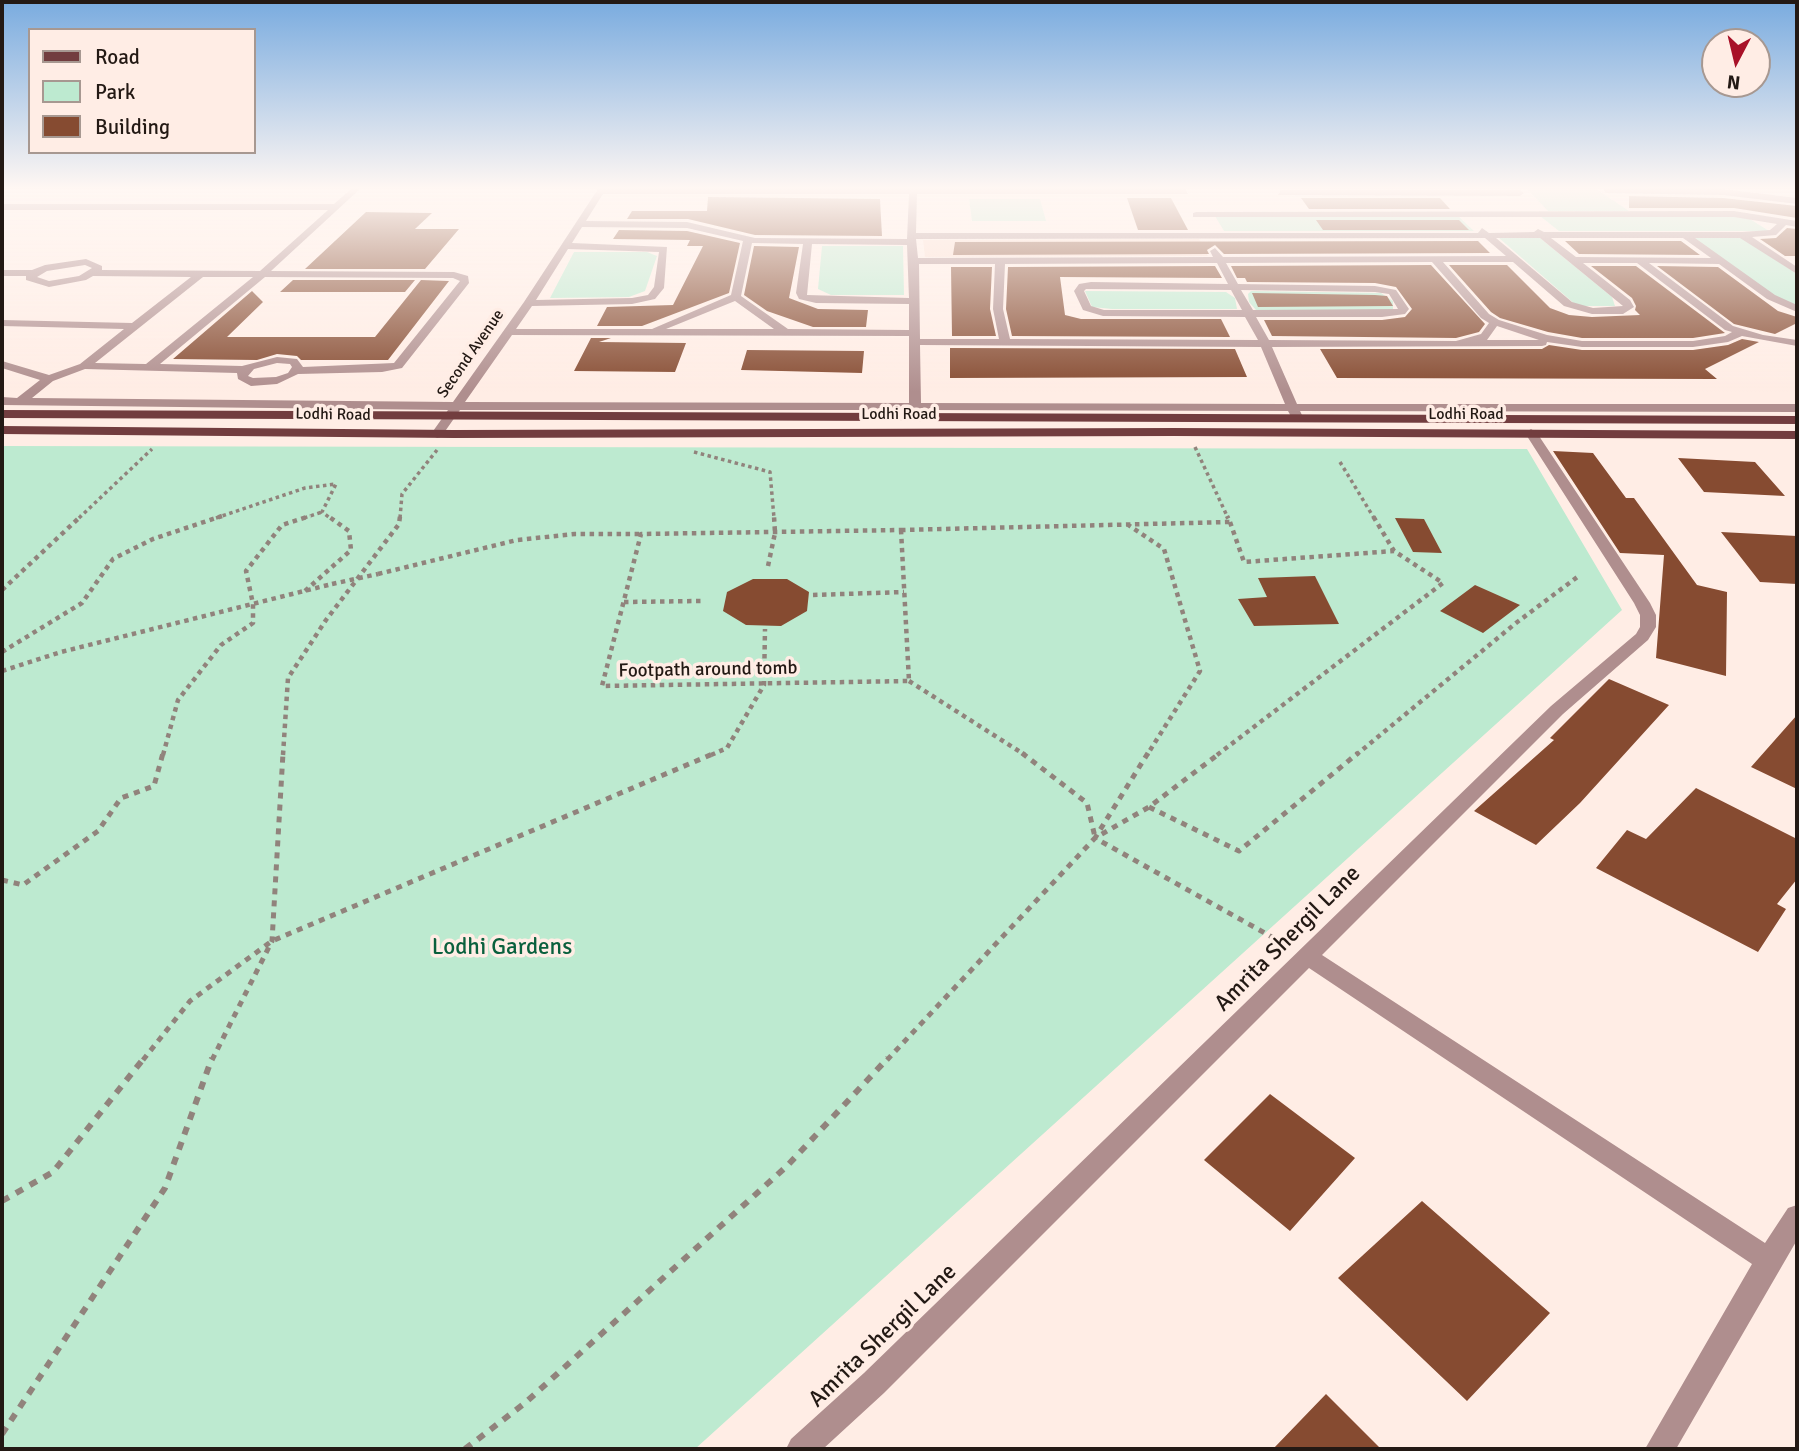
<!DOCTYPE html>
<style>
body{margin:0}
#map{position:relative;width:1799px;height:1451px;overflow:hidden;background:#ffede5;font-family:Signika,sans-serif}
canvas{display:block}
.frame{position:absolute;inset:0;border:4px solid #231914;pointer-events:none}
.legend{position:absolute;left:28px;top:28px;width:228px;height:126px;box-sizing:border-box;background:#ffede5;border:2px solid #a79891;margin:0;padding:9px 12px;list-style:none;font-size:21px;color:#231914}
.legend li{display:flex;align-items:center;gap:14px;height:35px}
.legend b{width:35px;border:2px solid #a79891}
.north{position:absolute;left:1701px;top:28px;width:70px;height:70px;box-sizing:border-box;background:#ffede5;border:2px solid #a79891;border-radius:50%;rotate:187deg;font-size:19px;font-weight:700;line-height:28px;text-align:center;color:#231914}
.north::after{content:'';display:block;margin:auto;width:24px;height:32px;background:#a81128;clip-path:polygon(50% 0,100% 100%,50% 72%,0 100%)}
</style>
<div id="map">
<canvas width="1799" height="1451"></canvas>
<div class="frame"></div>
<ul class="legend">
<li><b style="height:9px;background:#723d3f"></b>Road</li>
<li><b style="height:19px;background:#bdead0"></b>Park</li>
<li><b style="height:19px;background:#864b31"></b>Building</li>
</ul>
<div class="north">N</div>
</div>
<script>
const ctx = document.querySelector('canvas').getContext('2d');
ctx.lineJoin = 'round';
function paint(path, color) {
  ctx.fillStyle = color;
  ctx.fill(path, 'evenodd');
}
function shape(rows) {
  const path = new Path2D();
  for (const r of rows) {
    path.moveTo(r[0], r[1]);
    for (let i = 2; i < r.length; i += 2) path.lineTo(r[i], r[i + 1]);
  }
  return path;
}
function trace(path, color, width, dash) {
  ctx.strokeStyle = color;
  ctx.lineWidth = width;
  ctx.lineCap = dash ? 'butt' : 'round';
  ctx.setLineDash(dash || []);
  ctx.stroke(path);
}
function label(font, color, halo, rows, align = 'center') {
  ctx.font = font + ' Signika,sans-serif';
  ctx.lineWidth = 7;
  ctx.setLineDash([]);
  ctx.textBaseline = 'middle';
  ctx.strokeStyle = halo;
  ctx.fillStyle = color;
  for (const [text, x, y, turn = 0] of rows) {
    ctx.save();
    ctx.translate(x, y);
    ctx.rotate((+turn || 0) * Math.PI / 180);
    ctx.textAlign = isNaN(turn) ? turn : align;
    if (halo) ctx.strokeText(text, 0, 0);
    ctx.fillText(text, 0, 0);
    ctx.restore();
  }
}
paint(shape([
 [1199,239,1208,256,925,257,923,240]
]), '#fbddd0');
paint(shape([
 [1527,189,1596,189,1629,211,1548,211],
 [969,199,1040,199,1046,221,972,221],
 [1215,216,1458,216,1474,231,1224,231],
 [1540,216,1745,216,1769,231,1559,231],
 [1692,237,1741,237,1797,274,1797,307,1778,299],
 [1499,238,1540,238,1612,297,1615,306,1577,306],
 [822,246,903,246,904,295,831,295,818,289],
 [574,252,647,252,657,256,645,291,629,297,550,298],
 [1085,291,1226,292,1235,298,1237,309,1112,309,1092,307],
 [1251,291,1381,293,1393,301,1393,311,1256,310,1249,302,1248,294],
 [2,446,1527,449,1622,610,695,1449,2,1449]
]), '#bdead0');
paint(shape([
 [1629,196,1723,198,1797,206,1797,218,1734,208,1629,208],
 [708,197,880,199,882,236,755,235,688,219,627,219,632,211,707,211],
 [1127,198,1171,198,1188,230,1138,230],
 [1301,198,1440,198,1450,209,1309,209],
 [366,212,432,213,415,229,459,229,425,269,305,269],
 [1316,220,1459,220,1469,230,1323,230],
 [1787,228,1797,229,1797,256,1785,256,1760,239,1776,238],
 [619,230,687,231,740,243,729,293,642,326,597,326,607,307,673,305,703,246,687,246,690,240,613,239],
 [1478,241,1490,253,1224,254,1215,245,1207,250,1209,254,953,255,955,242],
 [1565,241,1681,241,1700,255,1579,254],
 [754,246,799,247,789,298,818,309,868,310,866,327,813,327,767,311,744,295],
 [1431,265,1485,324,1479,332,1456,338,1272,336,1264,320,1382,320,1405,317,1412,309,1396,287,1375,283,1247,282,1245,278,1237,278,1231,266],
 [1449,265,1507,265,1550,308,1569,315,1592,317,1640,315,1635,310,1636,306,1632,298,1591,266,1636,266,1725,333,1693,338,1582,338,1548,332,1500,318,1491,312],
 [1215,266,1222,278,1060,277,1065,315,1081,319,1221,319,1230,337,1012,336,1006,309,1008,267],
 [1657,266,1718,267,1778,311,1797,317,1797,323,1775,334,1734,324],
 [951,267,992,267,990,309,996,336,952,336],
 [293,280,415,280,405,292,280,292],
 [421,280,449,281,388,360,301,360,297,356,277,354,257,360,173,359,252,291,263,302,227,337,375,337],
 [1252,293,1375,295,1387,296,1393,306,1258,307],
 [591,338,611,338,599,342,686,343,675,372,574,371],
 [1742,339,1759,342,1705,369,1717,379,1337,378,1320,349,1542,349,1549,345,1582,350,1693,350,1728,345],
 [950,348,1235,349,1247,377,950,378],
 [747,350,864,351,862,373,741,370],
 [1553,451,1593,453,1626,498,1634,498,1697,585,1727,592,1726,676,1656,658,1664,555,1620,553],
 [1678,458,1755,462,1785,496,1704,492],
 [1395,518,1424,519,1442,553,1413,552],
 [1721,532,1797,536,1797,584,1760,582],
 [1315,576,1339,624,1254,626,1238,599,1267,597,1258,578],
 [753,579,787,579,809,592,807,611,781,626,746,625,723,611,727,592],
 [1475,585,1520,605,1483,633,1440,611],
 [1609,679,1669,705,1580,803,1536,845,1474,811,1554,740,1550,738],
 [1797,715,1797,789,1751,767],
 [1696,788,1797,839,1797,879,1777,904,1786,909,1758,952,1596,868,1627,830,1646,839],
 [1270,1094,1355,1158,1290,1231,1204,1160],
 [1422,1201,1550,1313,1467,1401,1338,1278],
 [1326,1394,1381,1449,1273,1449]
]), '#864b31');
trace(shape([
 [1195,447,1228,518],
 [694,452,770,472,774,518],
 [1340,462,1374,518],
 [79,518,152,449],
 [216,518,305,488,336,484,322,512,330,518],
 [304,518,322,512],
 [400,518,402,494,437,450]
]), '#91837c', 3.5, [3.5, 3.5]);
trace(shape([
 [1230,522,1244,562,1394,551],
 [1127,524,1164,549,1200,671,1147,755],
 [901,530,1230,522,1227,516],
 [901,530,909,681,602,686,641,534,901,530],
 [768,566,775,533,774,516],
 [378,574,517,540,575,534,641,534],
 [2,590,81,516],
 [305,591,351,550,349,531,328,516],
 [813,595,904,592],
 [624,602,701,601],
 [2,652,82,603,113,559,153,539,222,516],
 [2,671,61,652,332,584],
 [909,681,1025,755],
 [163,755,178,700,221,645,253,623,253,604,246,571,282,525,310,516],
 [283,755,288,678,326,620,399,524,400,516],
 [711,755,727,748,764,685,765,629],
 [1217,755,1443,583,1394,551,1373,516],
 [1356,755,1516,623,1580,575]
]), '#91837c', 4.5, [4.5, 4.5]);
trace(shape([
 [1022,753,1087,803,1095,837],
 [1148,753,1095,838,1288,946],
 [1149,807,1239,851,1358,753],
 [2,880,23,885,98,831,121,798,154,786,163,753],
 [143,1060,190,1001,272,941,715,753],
 [212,1060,272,941,283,753],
 [887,1060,1095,838,1149,807,1220,753]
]), '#91837c', 5, [6, 6]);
trace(shape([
 [2,1201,53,1172,144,1058],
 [2,1434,165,1188,212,1058],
 [465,1449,525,1403,787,1166,888,1058]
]), '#91837c', 6, [8, 8]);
paint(shape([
 [351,189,360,189,271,271,454,272,468,276,469,283,402,368,382,372,298,374,277,384,251,386,238,379,237,373,85,369,53,381,32,398,453,402,524,302,598,189,1185,189,1188,194,917,194,916,233,1478,233,1482,228,1489,233,1534,232,1538,229,1544,232,1742,232,1770,230,1777,224,1734,217,1193,217,1193,213,1196,212,1734,211,1797,221,1797,227,1786,225,1776,235,1752,237,1797,267,1797,274,1740,238,1695,238,1775,295,1797,305,1797,312,1767,299,1719,264,1649,263,1733,326,1763,335,1797,340,1797,346,1742,336,1728,342,1693,347,1582,347,1547,342,1546,345,1542,346,1272,347,1297,404,1797,404,1797,412,1300,411,1303,417,1297,421,1293,420,1288,411,921,410,919,418,915,419,911,418,909,410,460,410,441,437,437,438,431,434,448,410,2,405,2,397,17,398,40,380,2,368,2,361,49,375,80,364,124,329,2,326,2,320,132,323,191,277,93,276,86,280,49,287,26,280,26,276,2,276,2,270,32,270,45,265,86,259,102,266,102,270,260,271,328,210,2,210,2,204,334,204,351,189],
 [603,194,909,194,907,239,755,238,687,222,586,221,603,194],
 [582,227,687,228,743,241,731,295,652,329,516,329,532,306,632,304,655,299,664,288,667,247,572,243,582,227],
 [1485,238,1506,256,1223,257,1215,248,1210,251,1213,257,918,258,916,239,1485,238],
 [1496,238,1540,238,1623,306,1593,308,1572,302,1496,238],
 [1551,238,1683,238,1711,258,1576,257,1551,238],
 [752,243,803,244,796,293,799,299,816,303,909,304,909,330,788,329,741,296,752,243],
 [812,244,907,245,909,298,807,295,812,244],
 [568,249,659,252,654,287,648,295,632,298,536,300,568,249],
 [1432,262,1481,318,1489,323,1481,334,1456,341,1269,340,1256,317,1382,317,1405,314,1409,309,1396,290,1375,286,1238,284,1226,263,1432,262],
 [1443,262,1513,262,1564,306,1592,314,1623,314,1634,307,1630,300,1583,263,1637,263,1725,330,1732,332,1725,336,1693,341,1582,341,1547,335,1499,320,1489,314,1443,262],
 [1217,263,1228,284,1091,282,1079,284,1074,291,1083,310,1103,316,1245,317,1258,340,1010,339,1003,309,1005,264,1217,263],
 [919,264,995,264,993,309,999,339,920,339,919,264],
 [85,265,92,268,79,276,49,281,37,277,47,271,85,265],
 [203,277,253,277,146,364,95,363,203,277],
 [265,277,453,278,460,281,394,363,303,367,297,359,277,357,242,366,160,364,265,277],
 [1086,289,1231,290,1242,310,1104,310,1091,306,1084,291,1086,289],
 [1241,290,1375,292,1389,294,1398,309,1253,310,1241,290],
 [735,301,774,329,666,329,735,301],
 [1497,326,1539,340,1487,340,1497,326],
 [512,335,909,336,909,403,465,402,512,335],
 [920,345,1261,347,1285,404,921,403,920,345],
 [277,363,290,364,292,367,288,373,276,377,253,378,248,376,254,369,277,363],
 [1603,189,1723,189,1797,198,1797,204,1723,195,1606,193,1603,189],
 [1281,190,1520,190,1524,193,1520,196,1278,195,1281,190],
 [1531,429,1537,433,1650,603,1656,615,1656,627,1648,640,1563,714,1322,955,1765,1243,1788,1208,1797,1205,1797,1240,1676,1449,1645,1449,1752,1264,1309,968,884,1393,823,1449,786,1449,791,1439,864,1373,1551,706,1636,634,1640,627,1640,615,1634,603,1525,433,1531,429]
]), '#af8e8e');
paint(shape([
 [2,410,1797,416,1797,424,2,418,2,410],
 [2,426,454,430,1174,428,1797,431,1797,439,1174,436,454,438,2,434,2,426]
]), '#723d3f');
trace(shape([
 [332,584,378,574]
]), '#91837c', 4.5, [4.5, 4.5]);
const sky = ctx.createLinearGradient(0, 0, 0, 392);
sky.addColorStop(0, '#79abdf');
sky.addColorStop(0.48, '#fff7f3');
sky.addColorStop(1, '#fff7f300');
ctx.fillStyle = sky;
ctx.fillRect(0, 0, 1799, 392);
label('16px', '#231914', '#ffede5', [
 ["Second Avenue",471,354,-55],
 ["Lodhi Road",333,415,1],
 ["Lodhi Road",899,415],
 ["Lodhi Road",1466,415]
]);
label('19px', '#231914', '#ffede5', [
 ["Footpath around tomb",708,670,-1]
]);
label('23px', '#231914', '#ffede5', [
 ["Amrita Shergil Lane",1288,939,-45],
 ["Amrita Shergil Lane",883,1336,-44]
]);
label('23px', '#0a603d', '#ffede5', [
 ["Lodhi Gardens",502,948]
]);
</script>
